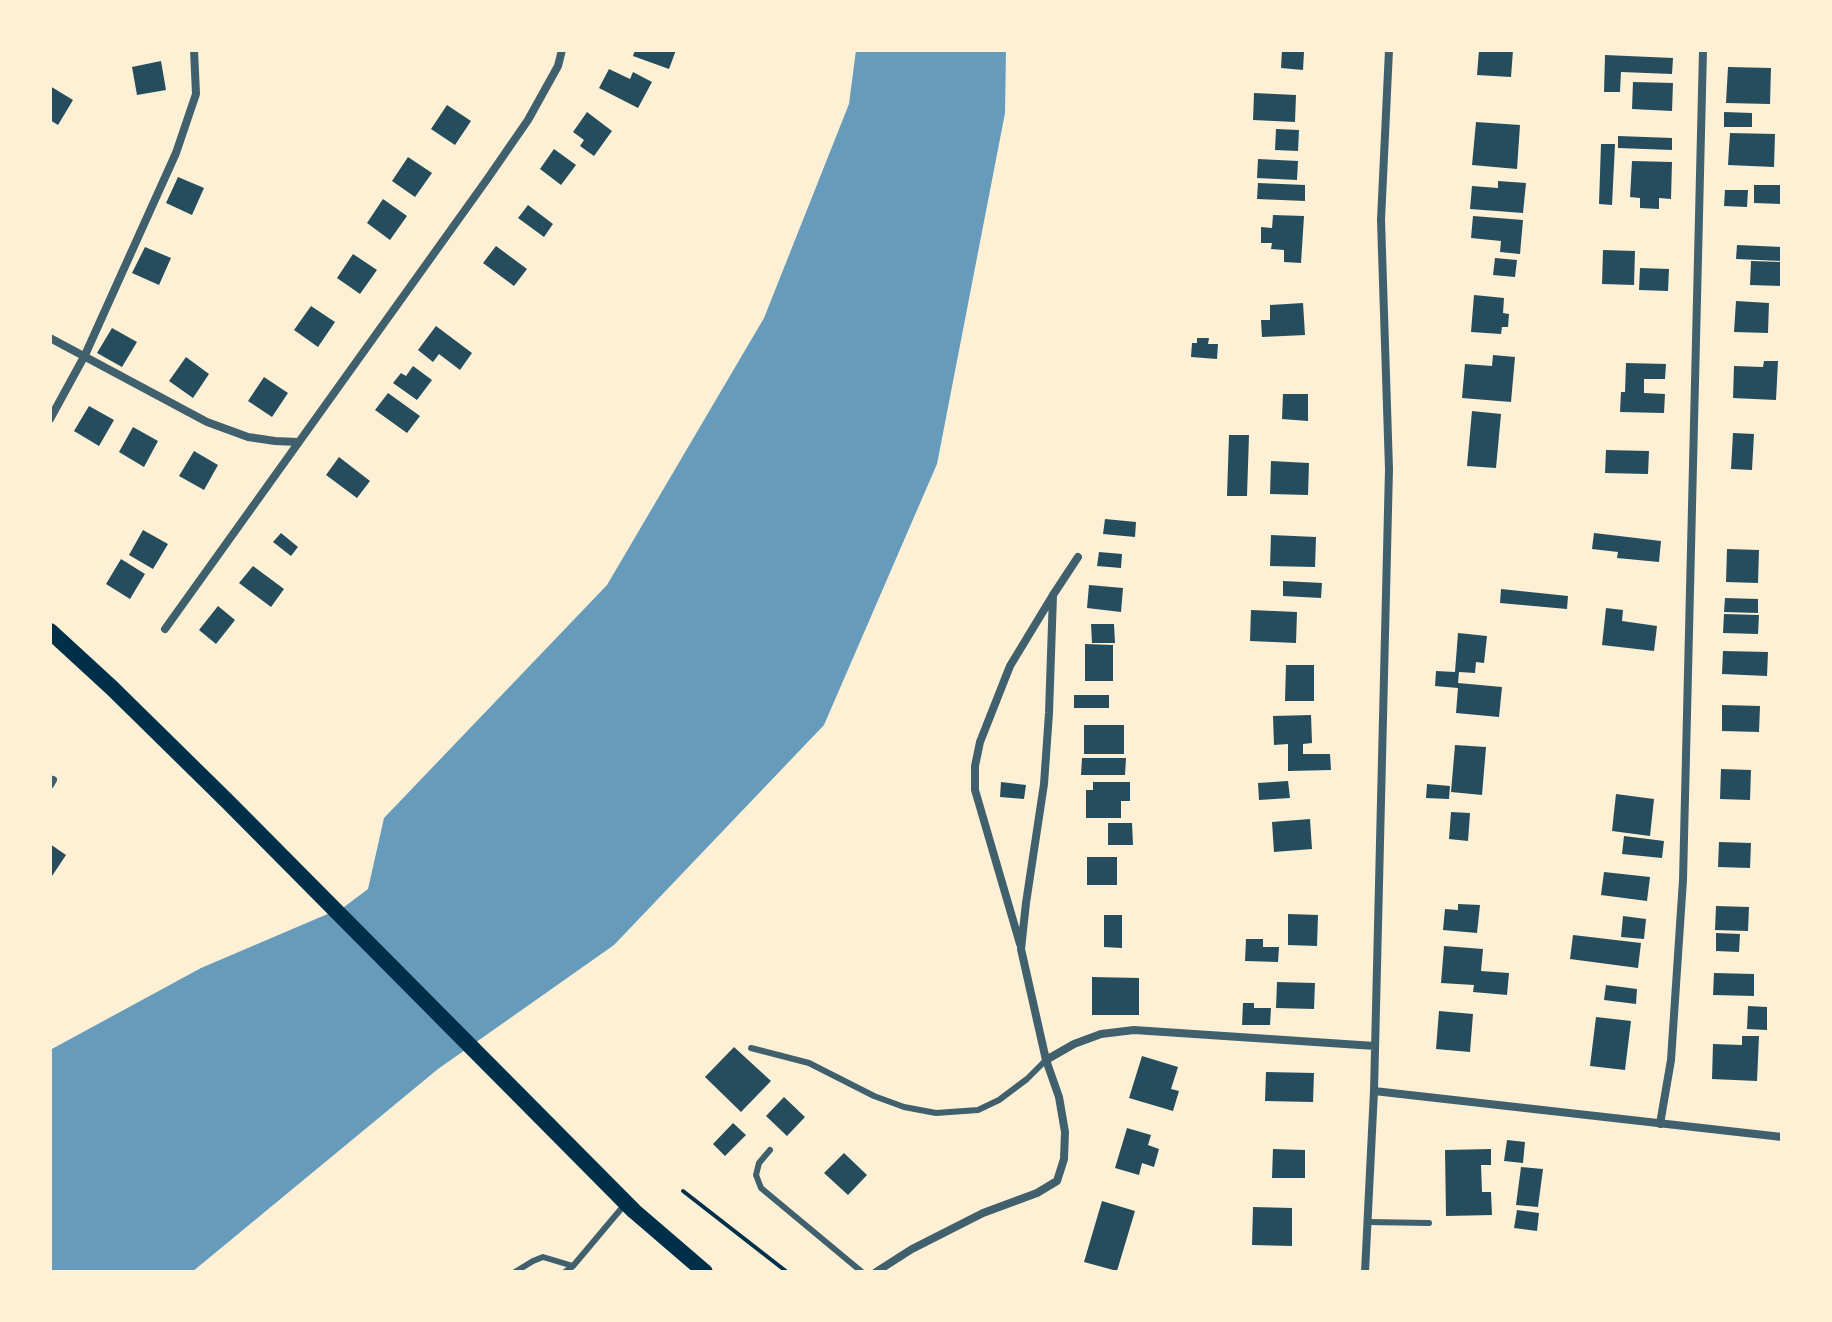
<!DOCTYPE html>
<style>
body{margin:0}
#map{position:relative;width:1832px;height:1322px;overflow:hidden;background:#fdf0d5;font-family:Ubuntu,sans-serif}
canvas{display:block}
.frame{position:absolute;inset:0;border:52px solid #fdf0d5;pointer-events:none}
</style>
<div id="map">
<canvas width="1832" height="1322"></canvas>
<div class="frame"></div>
</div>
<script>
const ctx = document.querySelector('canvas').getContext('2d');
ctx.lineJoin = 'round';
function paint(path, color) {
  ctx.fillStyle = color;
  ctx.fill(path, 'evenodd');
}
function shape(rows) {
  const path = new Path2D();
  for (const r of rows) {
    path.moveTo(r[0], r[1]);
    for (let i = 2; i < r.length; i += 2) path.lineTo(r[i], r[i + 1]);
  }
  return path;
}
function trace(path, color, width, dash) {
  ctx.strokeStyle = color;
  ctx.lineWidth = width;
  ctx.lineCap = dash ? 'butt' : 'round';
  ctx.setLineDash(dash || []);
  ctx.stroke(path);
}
paint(shape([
 [856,50,1006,50,1005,113,937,464,824,725,614,945,438,1069,192,1272,50,1272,50,1050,201,968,344,907,368,889,384,818,607,585,764,318,849,104]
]), '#669bbc');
paint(shape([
 [635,50,676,50,669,69,633,56],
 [1282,50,1304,52,1303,70,1281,68],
 [1479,50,1513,50,1511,77,1477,75],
 [1605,55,1673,58,1672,74,1621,72,1620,92,1604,92],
 [161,61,166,90,137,95,132,67],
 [1728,67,1771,68,1770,104,1726,103],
 [609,69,630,79,633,72,652,82,638,108,599,88],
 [1633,82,1673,83,1672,111,1632,109],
 [50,86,73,100,58,125,50,120],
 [1254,93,1296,95,1295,122,1253,120],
 [447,105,471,121,455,145,431,129],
 [587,112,612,131,594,156,580,146,584,140,573,132],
 [1724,112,1752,113,1752,127,1724,127],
 [1476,122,1520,125,1517,169,1472,165],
 [1276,129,1299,130,1298,151,1275,150],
 [1730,133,1775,134,1774,167,1728,165],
 [1618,136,1672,138,1672,150,1618,148],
 [1601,144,1615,144,1612,205,1599,204],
 [554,149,576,165,561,185,540,169],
 [408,157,432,173,415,197,392,181],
 [1258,159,1298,161,1297,180,1257,178],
 [1632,161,1672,162,1671,199,1659,198,1659,209,1640,208,1640,198,1630,197],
 [178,177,204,188,192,215,166,203],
 [1498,181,1526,183,1523,213,1470,209,1472,186,1498,188],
 [1258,183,1305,185,1305,201,1257,199],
 [1754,185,1782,185,1782,204,1754,203],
 [1725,190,1748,190,1747,207,1724,206],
 [383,199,407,216,390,240,367,223],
 [528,205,553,224,544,237,518,218],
 [1273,215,1304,216,1301,263,1284,262,1284,250,1271,249,1272,243,1261,243,1261,227,1272,228],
 [1473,216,1523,220,1520,254,1500,252,1501,241,1471,238],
 [1737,245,1782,247,1782,261,1736,259],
 [496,246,527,269,514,286,483,263],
 [145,247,171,258,159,285,132,273],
 [1603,250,1635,251,1634,285,1602,284],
 [353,254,377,270,360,294,337,278],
 [1495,258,1517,260,1515,277,1493,275],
 [1751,261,1782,262,1782,286,1750,285],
 [1640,268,1669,269,1668,291,1639,290],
 [1474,295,1504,298,1503,313,1509,314,1508,327,1502,327,1501,334,1471,332],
 [1736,301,1769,303,1768,333,1734,332],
 [1303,303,1305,335,1262,337,1261,320,1270,320,1270,305],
 [311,306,335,322,318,347,294,330],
 [436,326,472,353,460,370,439,354,433,362,418,350],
 [112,328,137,342,122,367,97,353],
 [1197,338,1209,338,1208,344,1218,344,1217,359,1191,357,1192,343,1197,343],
 [1493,355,1515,357,1511,402,1462,398,1465,364,1492,366],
 [186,357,209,374,193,398,169,381],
 [1764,361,1778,361,1776,400,1733,398,1734,366,1763,367],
 [1626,363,1666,364,1665,379,1644,379,1644,393,1665,394,1664,413,1620,412,1621,392,1625,392],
 [413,366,432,380,417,400,393,383,401,373,406,376],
 [264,377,288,393,272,417,248,401],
 [388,393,420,416,407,433,375,410],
 [1283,394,1308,394,1308,421,1282,419],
 [89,406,114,420,99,446,74,431],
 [1472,411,1501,414,1496,468,1467,466],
 [133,427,158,441,144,467,119,452],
 [1733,433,1754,434,1752,470,1731,469],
 [1229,435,1249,435,1247,496,1227,496],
 [1606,450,1649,451,1648,474,1605,473],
 [194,451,218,465,204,490,179,476],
 [339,457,370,481,357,498,326,475],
 [1271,461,1309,463,1308,495,1270,494],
 [1105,519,1136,522,1135,537,1103,534],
 [143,530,168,544,153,569,129,555],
 [281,533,298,547,291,556,273,542],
 [1594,533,1661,541,1659,562,1617,558,1618,552,1592,549],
 [1271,535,1316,537,1315,567,1270,566],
 [1727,549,1759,550,1758,583,1726,582],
 [1099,552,1122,554,1121,568,1097,566],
 [121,559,145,574,130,599,106,584],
 [253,566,284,589,271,607,239,583],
 [1283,581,1322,583,1321,598,1283,596],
 [1089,585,1123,588,1121,612,1087,608],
 [1501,589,1568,596,1567,609,1500,603],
 [1725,598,1758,599,1758,613,1724,612],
 [218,606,235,620,216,644,199,630],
 [1606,608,1623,610,1622,621,1657,626,1654,651,1602,645],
 [1251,610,1297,612,1296,643,1250,641],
 [1724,614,1759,615,1758,634,1723,633],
 [1091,624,1114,624,1115,643,1092,643],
 [1458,633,1487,636,1484,663,1476,662,1475,673,1459,672,1458,683,1502,687,1499,717,1456,713,1458,688,1435,686,1436,671,1455,672],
 [1085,644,1113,645,1113,681,1085,681],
 [1723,651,1768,652,1767,676,1722,674],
 [1286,665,1314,665,1314,701,1285,701],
 [1074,695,1109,695,1109,708,1074,708],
 [1722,705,1760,706,1759,732,1722,731],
 [1311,715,1312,743,1303,744,1303,754,1330,754,1331,770,1288,771,1288,744,1274,745,1273,716],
 [1084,725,1124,725,1124,754,1084,754],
 [1455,745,1486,747,1482,795,1451,792],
 [1082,758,1126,758,1125,775,1081,775],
 [1721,769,1751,770,1750,800,1720,799],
 [1288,781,1290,798,1259,800,1258,783],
 [1001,782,1026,785,1024,799,1000,797],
 [1093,782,1130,782,1130,801,1121,801,1121,818,1086,818,1086,790,1093,790],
 [1427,784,1450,786,1449,799,1426,798],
 [1616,794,1654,799,1650,836,1612,831],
 [1451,812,1470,813,1468,841,1449,839],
 [1310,819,1312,849,1274,852,1272,822],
 [1108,823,1132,823,1133,845,1108,845],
 [1624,836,1664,841,1662,858,1622,854],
 [1719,842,1751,843,1750,868,1718,867],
 [50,844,66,855,50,879],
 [1087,857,1117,857,1117,885,1087,885],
 [1604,872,1650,877,1647,901,1601,895],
 [1458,904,1480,905,1477,933,1443,930,1445,909,1458,910],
 [1716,906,1749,907,1748,931,1715,930],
 [1288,914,1318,915,1317,946,1288,945],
 [1104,915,1122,915,1122,948,1104,947],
 [1623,916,1646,919,1644,939,1621,937],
 [1716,933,1740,934,1739,952,1716,951],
 [1573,935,1641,943,1638,968,1570,959],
 [1246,939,1263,939,1263,947,1279,947,1278,962,1245,961],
 [1444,946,1483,949,1481,971,1509,973,1507,995,1473,992,1474,985,1441,983],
 [1714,973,1754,974,1754,996,1713,995],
 [1092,977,1139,978,1139,1015,1092,1015],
 [1277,982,1315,983,1314,1009,1276,1008],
 [1606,985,1637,989,1636,1004,1604,1000],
 [1243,1003,1254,1003,1254,1008,1271,1008,1270,1025,1242,1025],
 [1748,1006,1767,1007,1767,1030,1747,1029],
 [1439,1011,1473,1014,1470,1052,1436,1049],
 [1596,1017,1631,1021,1625,1070,1590,1066],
 [1742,1036,1759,1036,1757,1081,1712,1079,1713,1044,1742,1045],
 [734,1047,771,1081,741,1112,705,1077],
 [1142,1056,1178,1067,1171,1089,1179,1091,1173,1111,1129,1098],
 [1266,1072,1314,1073,1313,1102,1265,1101],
 [784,1097,805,1117,787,1136,766,1116],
 [733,1123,746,1135,725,1156,713,1144],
 [1127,1128,1151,1135,1148,1145,1159,1149,1154,1167,1142,1163,1139,1175,1115,1168],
 [1507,1140,1525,1142,1523,1163,1504,1161],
 [1273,1149,1305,1150,1305,1178,1272,1178],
 [1491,1149,1491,1165,1481,1165,1482,1192,1491,1192,1492,1215,1446,1216,1445,1150],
 [844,1153,867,1175,848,1195,824,1173],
 [1521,1167,1543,1169,1538,1207,1516,1205],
 [1102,1201,1135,1211,1117,1271,1084,1262],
 [1253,1207,1292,1208,1292,1246,1252,1245],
 [1517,1210,1539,1213,1537,1231,1514,1228]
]), '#264d5e');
trace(shape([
 [683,1191,787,1272]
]), '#003049', 4);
trace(shape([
 [751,1048,809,1063,874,1096,904,1107,936,1113,978,1110,999,1100,1027,1079,1046,1060],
 [770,1150,759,1163,756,1175,761,1188,862,1272],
 [1368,1222,1429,1223],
 [515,1272,533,1261,543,1257,573,1266],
 [565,1272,573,1266,626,1203]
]), '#3f606c', 6);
trace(shape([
 [50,338,207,422,248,437,275,441,298,442],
 [50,419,85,355,176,153,196,94,194,50],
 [165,629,488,178,528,120,558,66,562,50],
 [50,785,53,780],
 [1020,944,975,790,975,766,980,742,1010,666,1053,595,1078,557],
 [1046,1060,1074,1044,1101,1034,1134,1030,1375,1046],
 [1374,1091,1782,1137],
 [1660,1124,1671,1060,1683,880,1703,50],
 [876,1272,912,1249,983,1213,1037,1193,1057,1181,1064,1159,1065,1132,1059,1097,1046,1060,1021,949,1026,903,1044,784,1049,713,1053,595],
 [1365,1272,1374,1091,1389,469,1381,220,1389,50]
]), '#3f606c', 8);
trace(shape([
 [50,631,112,688,227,801,634,1211,705,1272]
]), '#003049', 16);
</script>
